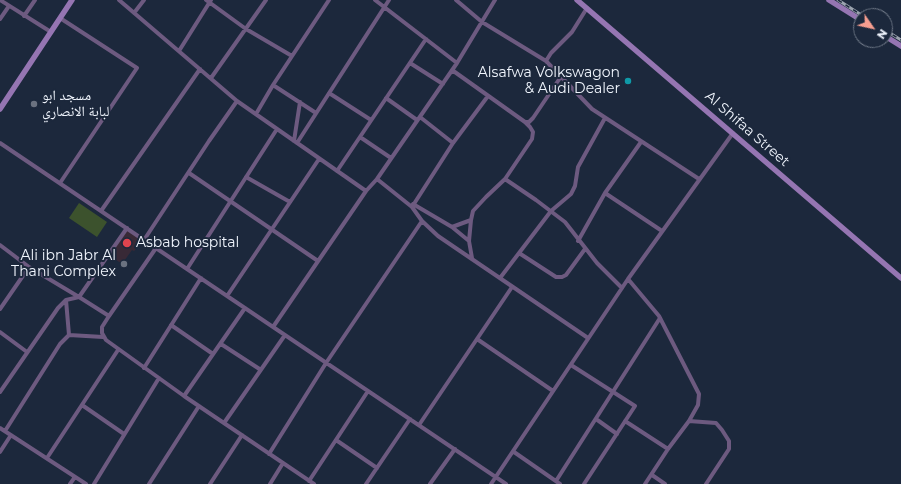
<!DOCTYPE html>
<meta charset="utf-8">
<style>
body{margin:0}
#map{position:relative;width:901px;height:484px;overflow:hidden;background:#1c283c;font-family:Montserrat,sans-serif}
canvas{display:block}
.north{position:absolute;left:853px;top:8px;width:40px;height:40px;box-sizing:border-box;background:#1c283c;border:1px solid #717a89;border-radius:50%;rotate:124deg;font-size:11px;font-weight:700;line-height:16px;text-align:center;color:#f0f5fd}
.north::after{content:'';display:block;margin:auto;width:14px;height:18px;background:#f59d8f;clip-path:polygon(50% 0,100% 100%,50% 72%,0 100%)}
</style>
<div id="map">
<canvas width="901" height="484"></canvas>
<div class="north">N</div>
</div>
<script>
const ctx = document.querySelector('canvas').getContext('2d');
ctx.lineJoin = 'round';
function paint(path, color) {
  ctx.fillStyle = color;
  ctx.fill(path, 'evenodd');
}
function shape(rows) {
  const path = new Path2D();
  for (const r of rows) {
    path.moveTo(r[0], r[1]);
    for (let i = 2; i < r.length; i += 2) path.lineTo(r[i], r[i + 1]);
  }
  return path;
}
function trace(path, color, width, dash) {
  ctx.strokeStyle = color;
  ctx.lineWidth = width;
  ctx.lineCap = dash ? 'butt' : 'round';
  ctx.setLineDash(dash || []);
  ctx.stroke(path);
}
function label(font, color, halo, rows, align = 'center') {
  ctx.font = font + ' Montserrat,"Noto Naskh Arabic",sans-serif';
  ctx.lineWidth = 4;
  ctx.setLineDash([]);
  ctx.textBaseline = 'middle';
  ctx.strokeStyle = halo;
  ctx.fillStyle = color;
  for (const [text, x, y, turn = 0] of rows) {
    ctx.save();
    ctx.translate(x, y);
    ctx.rotate((+turn || 0) * Math.PI / 180);
    ctx.textAlign = isNaN(turn) ? turn : align;
    if (halo) ctx.strokeText(text, 0, 0);
    ctx.fillText(text, 0, 0);
    ctx.restore();
  }
}
paint(shape([
 [127,228,141,238,134,247,136,249,134,251,132,250,122,264,109,255]
]), '#382936');
paint(shape([
 [79,203,107,222,97,237,69,218]
]), '#3c522d');
trace(shape([
 [0,0,51,32],
 [119,0,237,101,366,191],
 [206,0,246,29,292,56],
 [375,0,457,63],
 [456,0,482,22,546,61],
 [587,8,572,32,551,53,546,61,592,109,699,179],
 [134,13,144,0],
 [24,16,35,0],
 [0,19,9,6],
 [179,51,211,0],
 [410,63,443,84],
 [452,70,525,122,530,127,533,132,532,139,505,179],
 [211,78,266,0],
 [273,85,316,113],
 [329,93,371,120],
 [386,98,417,120],
 [256,114,273,85,329,0],
 [420,117,453,143,488,96],
 [525,122,529,122,533,118,560,78],
 [360,137,391,158],
 [294,141,300,102],
 [0,143,506,484],
 [297,143,389,0],
 [337,171,426,39],
 [189,173,318,261],
 [246,177,290,202],
 [377,179,412,207,422,221,438,236,588,338],
 [60,183,137,68,60,18],
 [605,193,662,231],
 [413,204,452,227,469,241],
 [412,207,453,143],
 [101,211,200,69],
 [452,227,471,220],
 [144,240,209,141,237,101],
 [578,241,605,193,641,142],
 [0,245,29,267,79,297,127,228],
 [519,253,556,277,562,277,566,275,585,249],
 [472,258,469,241,471,220,473,211,486,197,505,179,536,200,565,222,597,263,622,288],
 [187,269,277,129],
 [500,278,551,211,571,194,575,186,578,167,605,118],
 [628,279,659,316,699,394,698,405,689,421,668,449,645,484],
 [227,296,319,159],
 [66,300,69,335],
 [0,309,29,267],
 [109,316,156,248],
 [171,325,213,354],
 [273,327,366,191,377,179,457,63,495,0],
 [0,332,27,352],
 [477,339,553,391],
 [221,344,261,370],
 [571,365,635,406,584,484],
 [144,368,201,278],
 [0,392,58,308,66,300,79,297,109,316,102,327,102,333,106,340,184,396,314,484],
 [184,396,245,308],
 [82,405,124,434],
 [596,419,617,434],
 [625,421,668,449],
 [689,421,716,423,722,430,729,441,729,449,706,484],
 [224,423,285,335],
 [419,425,512,287],
 [0,428,86,484],
 [5,431,60,344,69,335,103,337],
 [336,440,377,468],
 [0,452,11,435],
 [514,452,560,484],
 [269,454,326,363,422,221],
 [47,458,118,350],
 [652,475,665,484],
 [309,481,368,391],
 [556,481,660,318],
 [70,484,75,477],
 [94,484,159,378],
 [149,484,199,406],
 [210,484,242,435],
 [270,484,283,463],
 [366,484,410,419],
 [430,484,455,449],
 [491,484,628,279,733,133]
]), '#6d5a80', 4);
trace(shape([
 [577,0,901,278],
 [829,0,861,20],
 [885,36,901,46],
 [0,109,72,0]
]), '#9575b2', 5.5);
const rail = shape([
 [838,0,863,16],
 [885,30,901,40]
]);
trace(rail, '#9ba3af', 3);
trace(rail, '#1c283c', 1.5, [4.5]);
for (const [x, y, r, color] of [
 [628,81,4,"#0f9aa8"],
 [34,104,4,"#6b7280"],
 [127,243,5,"#e0444e"],
 [124,264,4,"#6b7280"]
]) {
  const dot = new Path2D();
  dot.arc(x, y, r, 0, 2 * Math.PI);
  ctx.fillStyle = color;
  ctx.fill(dot);
  trace(dot, '#1c283c', 1.5);
}
label('14px', '#f0f5fd', '#1c283c', [
 ["Alsafwa Volkswagon",620,73],
 ["& Audi Dealer",620,89],
 ["مسجد ابو",42,96,"left"],
 ["لبابة الانصاري",42,112,"left"],
 ["Asbab hospital",136,243,"left"],
 ["Ali ibn Jabr Al",116,256],
 ["Thani Complex",116,272]
], 'right');
label('14px', '#f0f5fd', '#1c283c', [
 ["Al Shifaa Street",747,129,41]
]);
</script>
